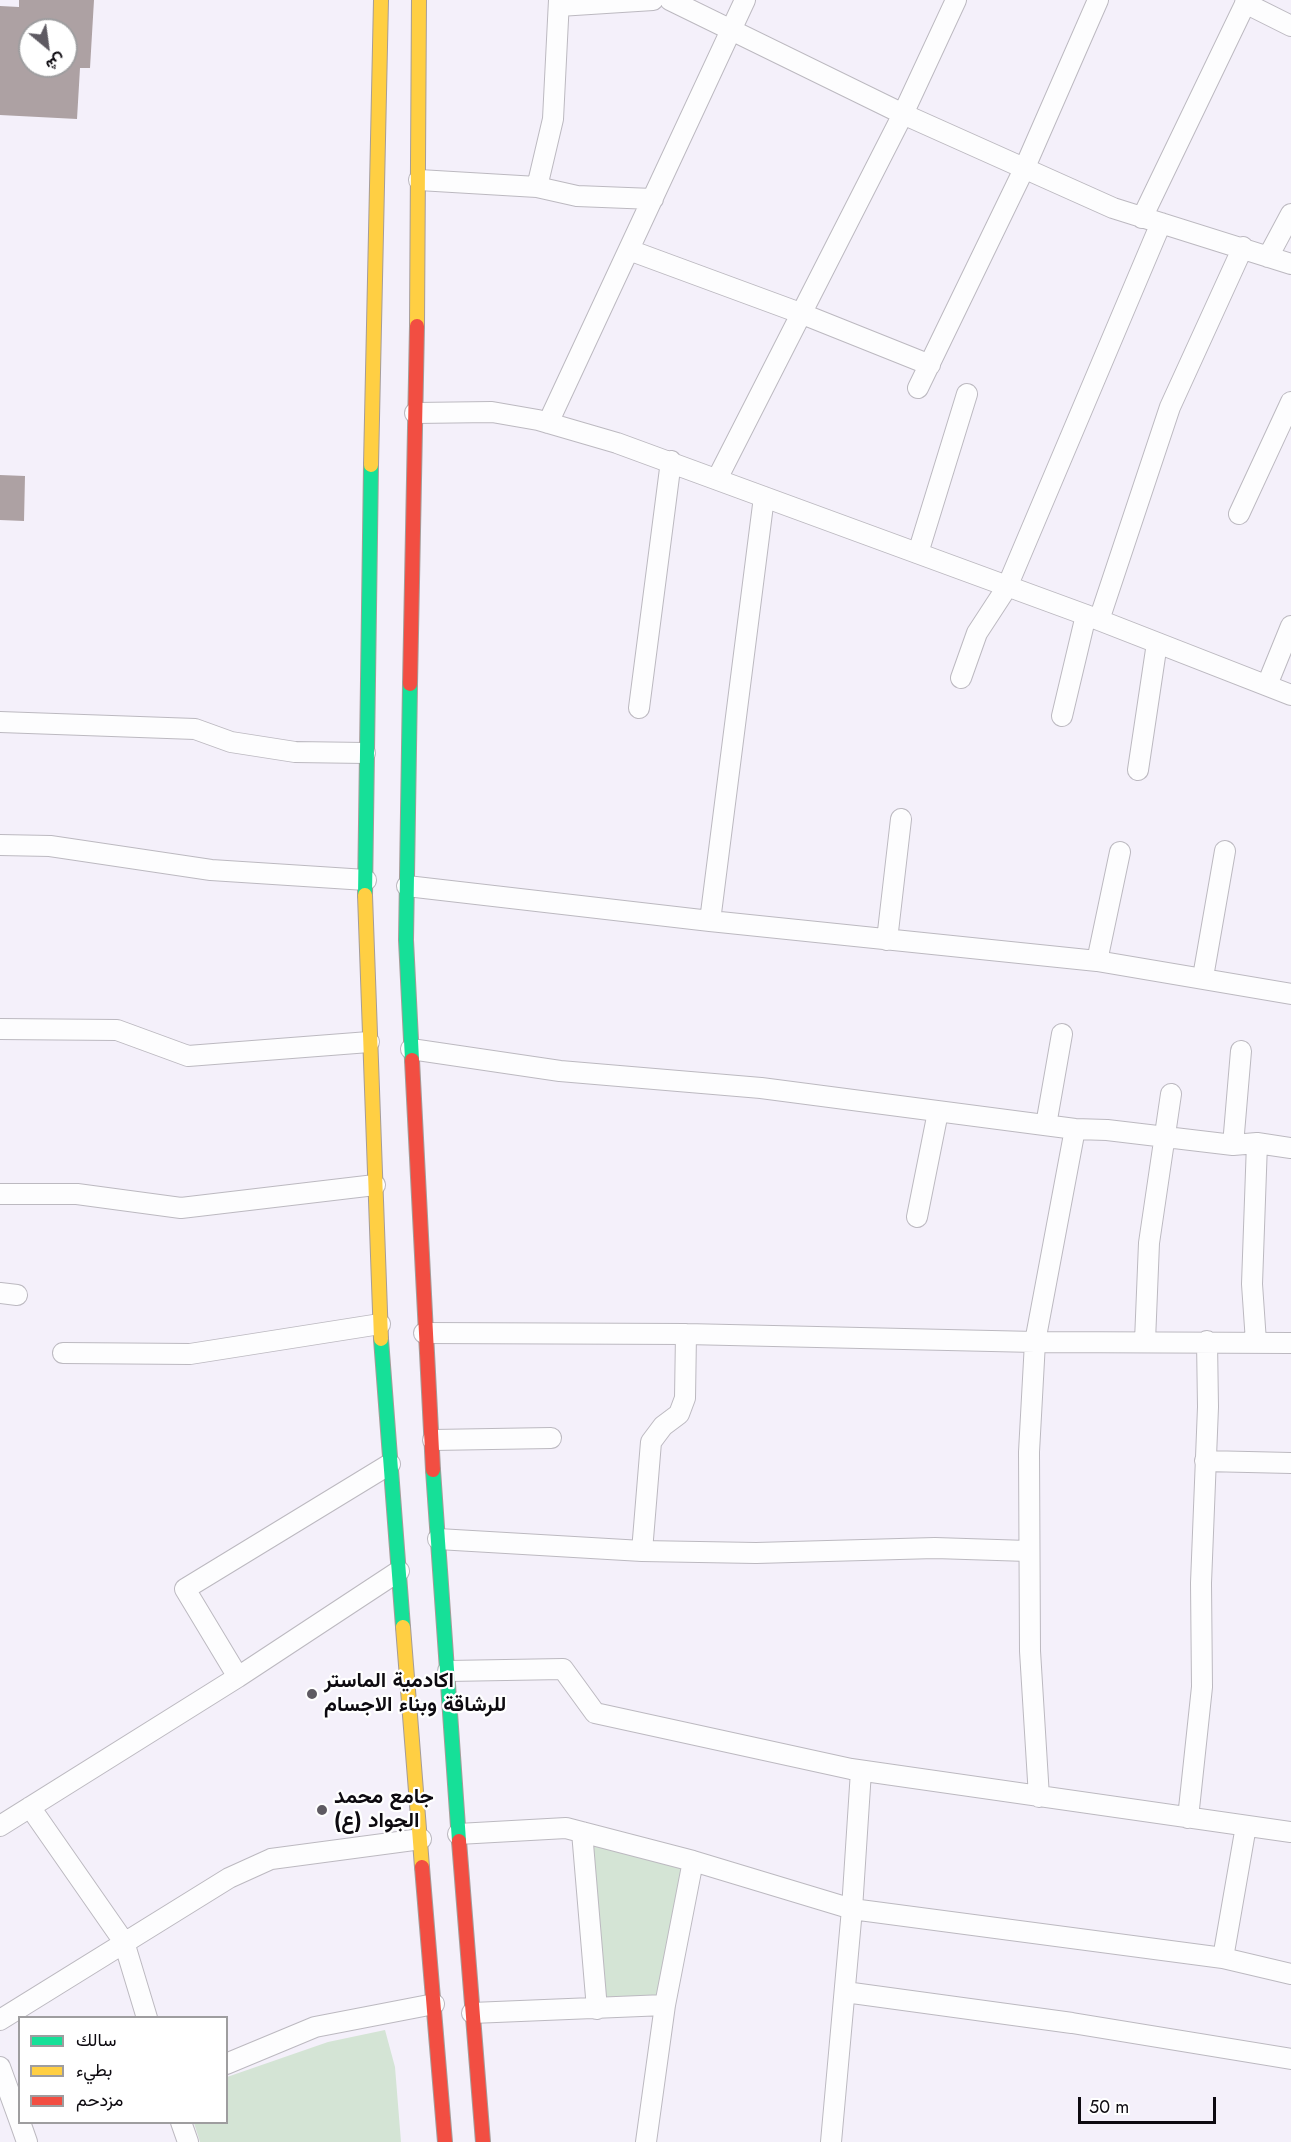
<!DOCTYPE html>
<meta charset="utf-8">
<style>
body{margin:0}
#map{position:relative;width:1291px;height:2142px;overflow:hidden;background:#f4f0fa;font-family:Jost,Vazirmatn,sans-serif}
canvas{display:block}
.legend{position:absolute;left:18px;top:2016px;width:210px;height:108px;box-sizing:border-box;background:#fff;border:2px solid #9e9d9f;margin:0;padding:8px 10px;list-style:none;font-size:18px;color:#0d0a10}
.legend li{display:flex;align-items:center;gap:12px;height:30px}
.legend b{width:30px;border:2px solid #9e9d9f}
.north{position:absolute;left:18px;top:18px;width:60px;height:60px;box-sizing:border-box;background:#fff;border:2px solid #9e9d9f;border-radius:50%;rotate:151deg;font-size:16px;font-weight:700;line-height:24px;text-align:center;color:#0d0a10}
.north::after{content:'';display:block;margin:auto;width:21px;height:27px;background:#5e5a62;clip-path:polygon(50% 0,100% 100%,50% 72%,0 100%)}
.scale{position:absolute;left:1078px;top:2097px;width:138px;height:27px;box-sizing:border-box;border:3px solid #0d0a10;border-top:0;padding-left:8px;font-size:18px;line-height:21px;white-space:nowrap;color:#0d0a10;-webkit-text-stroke:4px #fff;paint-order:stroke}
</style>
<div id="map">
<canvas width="1291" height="2142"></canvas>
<ul class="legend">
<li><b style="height:8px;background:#16e098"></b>سالك</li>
<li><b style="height:8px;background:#ffcf43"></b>بطيء</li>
<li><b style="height:8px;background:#f24e42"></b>مزدحم</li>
</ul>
<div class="north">ش</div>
<div class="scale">50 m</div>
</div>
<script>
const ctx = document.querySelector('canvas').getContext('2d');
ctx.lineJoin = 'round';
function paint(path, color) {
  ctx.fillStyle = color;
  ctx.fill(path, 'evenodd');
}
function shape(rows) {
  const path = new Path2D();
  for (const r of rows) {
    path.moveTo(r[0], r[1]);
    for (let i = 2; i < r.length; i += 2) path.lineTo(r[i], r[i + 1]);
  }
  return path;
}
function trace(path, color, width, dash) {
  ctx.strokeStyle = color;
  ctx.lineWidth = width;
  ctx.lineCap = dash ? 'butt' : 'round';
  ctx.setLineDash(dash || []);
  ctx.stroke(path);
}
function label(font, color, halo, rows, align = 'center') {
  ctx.font = font + ' Jost,Vazirmatn,sans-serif';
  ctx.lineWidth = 4.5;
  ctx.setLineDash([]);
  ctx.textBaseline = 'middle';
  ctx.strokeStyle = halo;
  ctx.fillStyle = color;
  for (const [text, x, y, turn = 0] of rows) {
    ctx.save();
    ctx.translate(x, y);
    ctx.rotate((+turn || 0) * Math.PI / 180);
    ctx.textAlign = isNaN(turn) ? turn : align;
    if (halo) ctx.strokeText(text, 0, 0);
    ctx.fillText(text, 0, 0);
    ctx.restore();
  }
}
paint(shape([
 [586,1837,682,1867,662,1999,601,2002],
 [385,2030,395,2067,401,2142,200,2142,194,2123,226,2122,227,2077,328,2042]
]), '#d4e4d5');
paint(shape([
 [19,0,94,0,90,68,80,68,77,119,0,115,0,6,19,7],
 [30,30,66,30,66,66,30,66],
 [0,475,25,476,24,521,0,520]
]), '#ada1a3');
const street = shape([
 [670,0,903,114,1113,208,1291,264],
 [1245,3,1291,26],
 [559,6,653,0],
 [419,180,537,187,577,196,653,199],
 [537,187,553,119,559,0],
 [1142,218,1247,0],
 [629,250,800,313,930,365],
 [1268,257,1291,214],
 [918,388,1025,167,1098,0],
 [415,413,492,412,538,420,617,443,1086,615,1291,695],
 [548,423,745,0],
 [717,479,903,114,956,0],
 [1239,514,1291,402],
 [918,553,967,394],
 [1099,620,1170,407,1243,247],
 [961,678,977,633,1007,587,1161,223],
 [1267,685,1291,626],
 [639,708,671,461],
 [1062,716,1086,615],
 [0,722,195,729,231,742,295,752,365,753],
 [1138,770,1157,643],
 [0,845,50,846,211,870,366,880],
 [407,886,710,921,1097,961,1291,994],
 [710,921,764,497],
 [887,940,901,819],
 [1097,961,1120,852],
 [1203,977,1225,851],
 [0,1029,117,1030,188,1056,369,1042],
 [411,1049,560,1071,761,1088,1075,1129,1107,1130,1233,1145,1257,1143,1291,1148],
 [1046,1125,1062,1034],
 [1233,1145,1241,1051],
 [0,1194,77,1194,181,1208,375,1185],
 [917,1217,938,1112],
 [0,1293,17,1295],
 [424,1333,686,1334,1035,1342,1291,1343],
 [1145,1341,1149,1243,1171,1094],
 [1256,1342,1252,1284,1257,1143],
 [63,1353,190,1354,380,1324],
 [433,1440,551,1438],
 [1205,1461,1291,1463],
 [438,1539,642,1551,756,1553,935,1548,1028,1551],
 [642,1551,651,1442,663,1426,679,1414,685,1398,686,1334],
 [448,1671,563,1669,595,1713,851,1769,1291,1832],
 [238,1677,185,1589,390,1464],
 [1039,1797,1030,1651,1029,1452,1035,1342,1075,1129],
 [30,1807,124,1942,147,2018],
 [1188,1818,1202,1687,1201,1583,1208,1407,1207,1341],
 [0,1826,238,1677,399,1571],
 [582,1832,597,2009],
 [458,1834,566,1828,693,1861,852,1909,1223,1958,1291,1974],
 [1223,1958,1246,1826],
 [845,1992,1072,2023,1291,2059],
 [472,2013,665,2005],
 [0,2020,229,1878,271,1859,421,1839],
 [226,2064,315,2027,434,2004],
 [0,2067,20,2122],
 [20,2122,27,2142],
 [181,2122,188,2142],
 [646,2142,665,2005,693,1861],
 [831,2142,852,1909,861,1771]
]);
const fast = shape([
 [410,684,406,940,412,1060],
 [365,895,371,465],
 [381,1339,403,1627],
 [433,1470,459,1841]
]);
const slow = shape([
 [417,326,419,0],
 [371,465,381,0],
 [365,895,381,1339],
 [403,1627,422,1867]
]);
const jam = shape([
 [410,684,417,326],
 [412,1060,433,1470],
 [459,1841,483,2142],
 [422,1867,445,2142]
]);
trace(street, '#bcb9c0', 22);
trace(fast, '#a59c99', 16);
trace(slow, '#a59c99', 16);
trace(jam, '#a59c99', 16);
trace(street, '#fdfdfe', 20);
trace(fast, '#16e098', 14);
trace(slow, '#ffcf43', 14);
trace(jam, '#f24e42', 14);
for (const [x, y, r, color] of [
 [312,1694,6,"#5e5a62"],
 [322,1810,6,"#5e5a62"]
]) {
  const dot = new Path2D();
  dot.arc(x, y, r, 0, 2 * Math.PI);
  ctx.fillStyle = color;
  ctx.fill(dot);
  trace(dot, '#fff', 2);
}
label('bold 21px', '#0d0a10', '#fff', [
 ["اكادمية الماستر",324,1682],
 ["للرشاقة وبناء الاجسام",324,1706],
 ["جامع محمد",334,1798],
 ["الجواد (ع)",334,1822]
], 'left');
</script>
